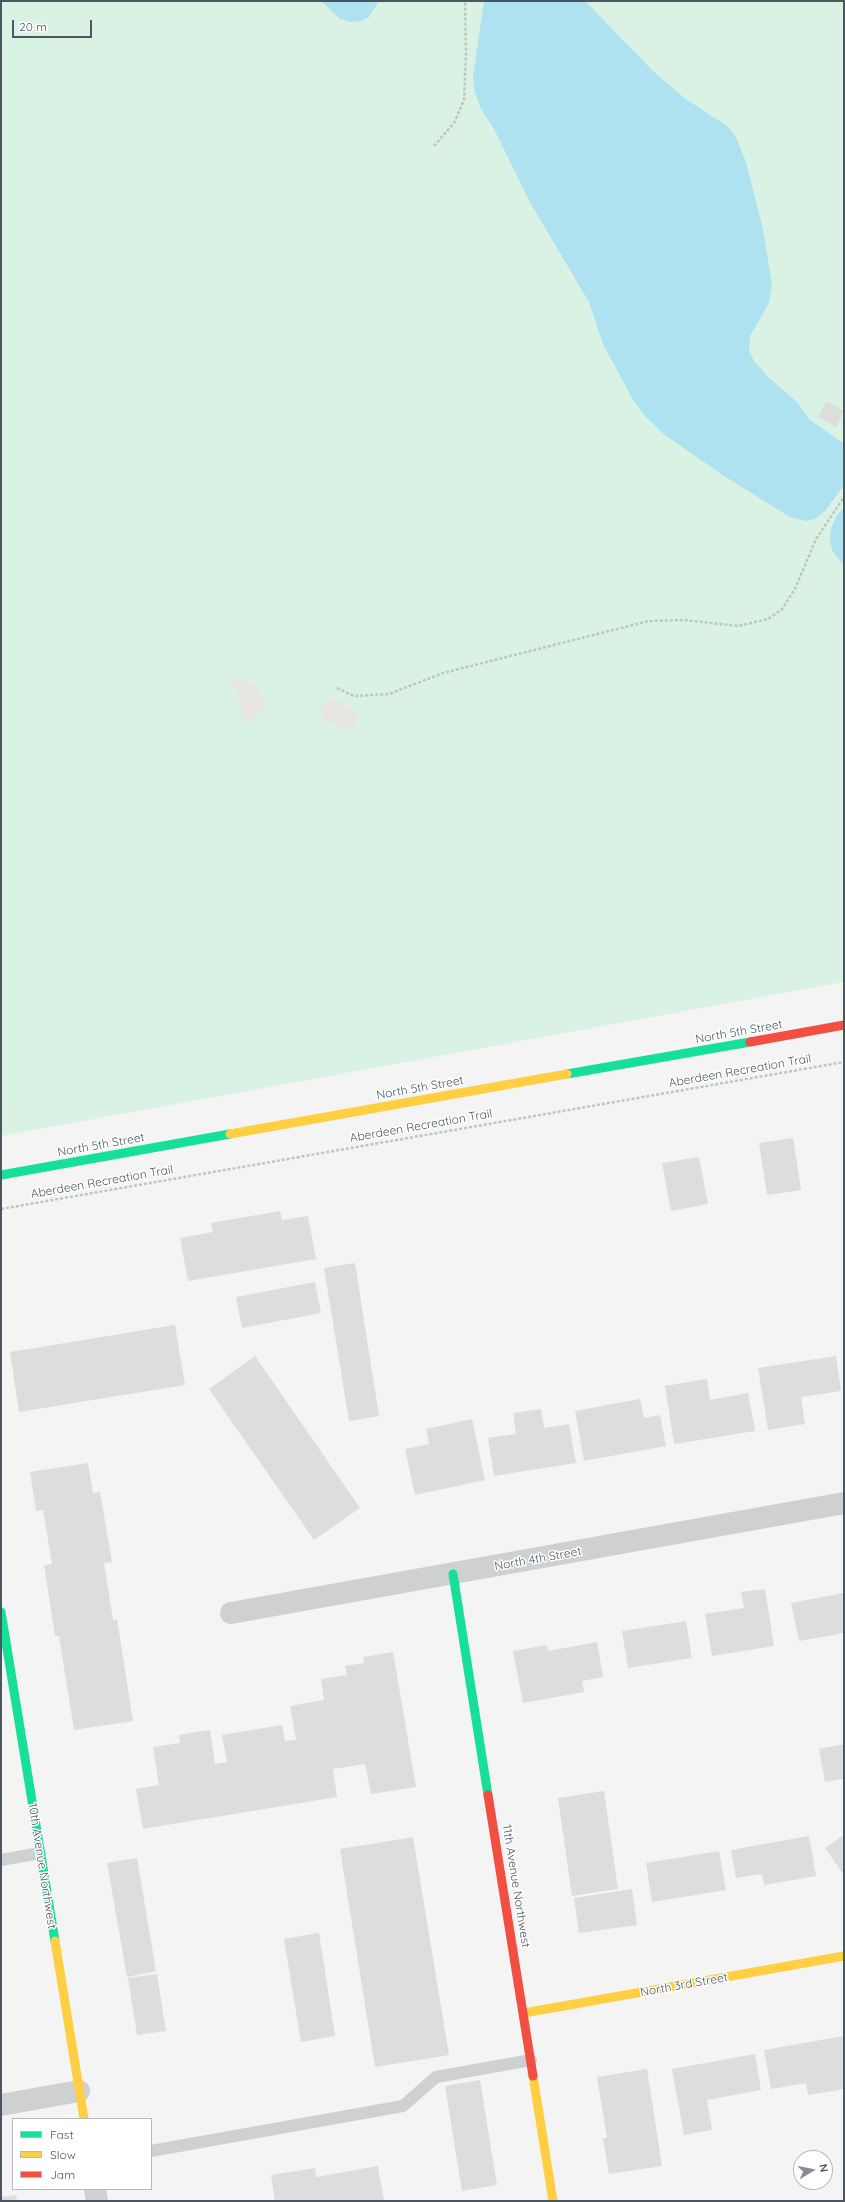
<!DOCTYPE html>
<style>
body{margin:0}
#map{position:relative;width:845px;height:2202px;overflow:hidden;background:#f4f4f4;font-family:Quicksand,sans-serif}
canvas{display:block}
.frame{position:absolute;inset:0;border:2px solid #4a5661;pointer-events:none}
.legend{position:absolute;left:12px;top:2118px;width:140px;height:72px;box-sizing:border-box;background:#fff;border:1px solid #b7bbc0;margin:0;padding:5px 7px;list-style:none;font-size:12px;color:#4a5661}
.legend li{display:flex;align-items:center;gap:8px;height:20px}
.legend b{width:20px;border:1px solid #b7bbc0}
.north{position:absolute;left:793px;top:2150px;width:40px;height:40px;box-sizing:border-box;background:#fff;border:1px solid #b7bbc0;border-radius:50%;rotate:80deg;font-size:11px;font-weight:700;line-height:16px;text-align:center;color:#4a5661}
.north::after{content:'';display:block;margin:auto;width:14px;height:18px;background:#868d94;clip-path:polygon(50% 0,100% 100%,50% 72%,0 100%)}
.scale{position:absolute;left:12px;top:20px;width:80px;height:18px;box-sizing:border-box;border:2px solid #4a5661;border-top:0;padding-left:5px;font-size:12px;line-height:14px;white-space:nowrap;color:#4a5661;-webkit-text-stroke:3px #fff;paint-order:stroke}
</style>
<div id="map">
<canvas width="845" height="2202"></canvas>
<div class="frame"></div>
<ul class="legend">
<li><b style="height:5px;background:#16e098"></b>Fast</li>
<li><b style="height:5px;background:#ffcf43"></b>Slow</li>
<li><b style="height:5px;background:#f24e42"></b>Jam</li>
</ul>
<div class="north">N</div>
<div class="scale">20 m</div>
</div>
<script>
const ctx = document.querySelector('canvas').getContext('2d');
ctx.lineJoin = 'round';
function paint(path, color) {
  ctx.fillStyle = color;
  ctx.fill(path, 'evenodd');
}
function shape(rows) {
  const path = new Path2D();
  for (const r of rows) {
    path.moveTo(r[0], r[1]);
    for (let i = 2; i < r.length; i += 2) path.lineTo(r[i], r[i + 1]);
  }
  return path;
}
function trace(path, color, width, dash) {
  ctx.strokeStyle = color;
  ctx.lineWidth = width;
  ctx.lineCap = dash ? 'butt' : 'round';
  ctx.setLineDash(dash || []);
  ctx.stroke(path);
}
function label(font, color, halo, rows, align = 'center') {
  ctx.font = font + ' Quicksand,sans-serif';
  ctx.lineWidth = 3;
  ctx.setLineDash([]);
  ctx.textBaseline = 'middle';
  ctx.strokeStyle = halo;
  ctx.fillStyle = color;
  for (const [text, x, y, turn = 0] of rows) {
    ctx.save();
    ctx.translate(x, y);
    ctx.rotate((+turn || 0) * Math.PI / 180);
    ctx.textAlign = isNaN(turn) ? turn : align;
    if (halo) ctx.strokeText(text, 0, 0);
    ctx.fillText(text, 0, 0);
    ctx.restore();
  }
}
paint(shape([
 [1,1,844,1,844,982,1,1136]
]), '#d9f2e3');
paint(shape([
 [235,678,254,684,262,699,263,705,260,712,251,720,242,721,241,706,233,686,232,680],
 [336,698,356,713,359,717,353,727,347,728,323,721,321,707,329,699]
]), '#e7e6e1');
paint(shape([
 [321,1,379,1,369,17,361,21,351,22,340,19],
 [484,1,585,1,653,71,683,97,727,126,735,135,746,162,763,229,772,285,769,303,750,336,749,351,754,361,768,377,797,402,810,420,844,444,844,485,825,511,815,519,806,521,790,517,724,476,665,435,645,416,632,398,603,344,589,302,531,204,494,129,481,109,475,93,473,77],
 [844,508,844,566,832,550,830,539,831,529,837,515]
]), '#aee2f0');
paint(shape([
 [827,401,844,411,836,427,818,417],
 [793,1138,801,1190,767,1195,759,1143],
 [699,1157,708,1204,671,1211,662,1163],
 [280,1211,282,1220,308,1216,316,1259,188,1281,180,1238,213,1232,211,1223],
 [355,1263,379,1416,349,1421,324,1268],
 [315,1282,321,1313,242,1328,236,1297],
 [175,1325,185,1385,19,1412,10,1352],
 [255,1356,360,1508,314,1540,209,1389],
 [836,1356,841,1391,801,1397,805,1424,768,1430,758,1368],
 [707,1379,710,1400,748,1393,755,1431,674,1444,665,1386],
 [640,1399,644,1418,660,1415,666,1446,584,1461,575,1411],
 [541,1409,544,1428,569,1424,576,1463,494,1476,488,1438,516,1434,513,1413],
 [472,1419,485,1480,415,1495,405,1449,429,1444,426,1429],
 [88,1463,93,1493,100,1492,112,1562,104,1563,113,1620,117,1619,133,1721,74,1730,59,1636,55,1636,44,1565,52,1564,43,1510,36,1511,30,1472],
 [765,1589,774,1646,712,1656,705,1614,744,1608,741,1592],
 [843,1593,844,1633,799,1641,791,1603],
 [686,1621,692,1658,628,1668,622,1631],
 [597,1642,603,1677,582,1681,584,1692,523,1703,513,1651,547,1645,548,1651],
 [393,1652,416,1787,371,1794,365,1764,333,1769,337,1797,143,1829,136,1789,159,1785,153,1747,180,1743,179,1735,210,1730,215,1764,227,1762,222,1735,282,1725,285,1741,296,1740,290,1706,324,1700,321,1679,347,1675,345,1666,364,1663,363,1657],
 [844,1744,844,1779,825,1782,819,1749],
 [604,1791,618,1889,572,1896,558,1798],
 [844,1835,844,1873,843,1874,825,1848],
 [809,1836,816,1876,764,1885,762,1874,736,1878,731,1850],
 [413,1837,449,2055,375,2067,340,1849],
 [719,1851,726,1890,652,1902,646,1863],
 [137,1858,156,1971,127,1977,107,1863],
 [632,1889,637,1925,579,1933,574,1898],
 [319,1933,335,2036,301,2042,284,1939],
 [157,1974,166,2031,137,2035,128,1978],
 [844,2036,844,2089,808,2095,806,2083,771,2089,764,2050],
 [755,2054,761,2090,707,2100,712,2130,684,2135,672,2069],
 [647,2069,662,2166,609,2174,603,2138,607,2138,597,2077],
 [480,2080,497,2185,462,2191,445,2086],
 [378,2166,384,2201,275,2201,271,2175,315,2168,316,2177],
 [16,2195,17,2201,1,2201,1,2197]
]), '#ddddde');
trace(shape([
 [434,146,454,123,464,100,466,54,465,1],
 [337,688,354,696,389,694,443,673,649,621,684,620,738,626,768,619,782,609,795,589,816,539,844,497],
 [1,1209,844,1062]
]), '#bcc7c4', 2.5, [3, 2]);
trace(shape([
 [1,1860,40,1853],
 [151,2151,403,2106,436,2077,531,2060]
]), '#ced0d2', 12);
trace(shape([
 [231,1613,844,1503],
 [1,2105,79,2091],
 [95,2189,97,2201]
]), '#ced0d2', 22);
trace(shape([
 [567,1074,750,1042],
 [1,1175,230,1134],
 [453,1574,488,1795],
 [1,1612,55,1941]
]), '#16e098', 9);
trace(shape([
 [230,1134,567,1074],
 [55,1941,84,2119],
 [524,2013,844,1956],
 [533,2076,553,2201]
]), '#ffcf43', 9);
trace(shape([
 [750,1042,844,1025],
 [488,1795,533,2076]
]), '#f24e42', 9);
label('12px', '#4a5661', '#fff', [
 ["North 5th Street",739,1032,-10],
 ["Aberdeen Recreation Trail",740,1071,-10],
 ["North 5th Street",420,1088,-10],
 ["Aberdeen Recreation Trail",421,1126,-10],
 ["North 5th Street",101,1145,-10],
 ["Aberdeen Recreation Trail",102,1182,-10],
 ["North 4th Street",538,1559,-10],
 ["10th Avenue Northwest",42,1866,81],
 ["11th Avenue Northwest",516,1886,81],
 ["North 3rd Street",684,1985,-10]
]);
</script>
